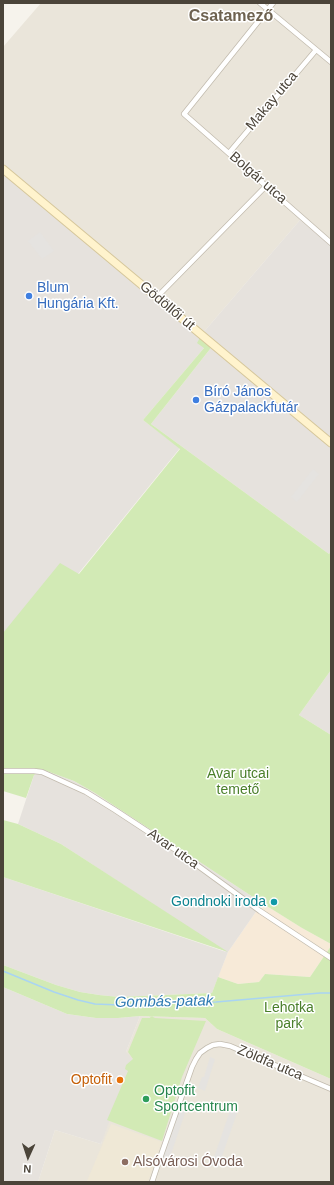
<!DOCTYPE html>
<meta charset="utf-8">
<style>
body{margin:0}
#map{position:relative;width:334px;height:1185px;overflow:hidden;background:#f6f3ec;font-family:Arial,sans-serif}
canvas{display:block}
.frame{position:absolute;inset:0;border:4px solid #4b4439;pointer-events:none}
.north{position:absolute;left:8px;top:1137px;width:40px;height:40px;-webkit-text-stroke:3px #fff;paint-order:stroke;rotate:183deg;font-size:11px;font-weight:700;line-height:16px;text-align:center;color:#4b4439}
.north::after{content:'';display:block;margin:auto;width:14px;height:18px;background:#4b4439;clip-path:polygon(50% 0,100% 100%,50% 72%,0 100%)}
</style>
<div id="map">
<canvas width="334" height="1185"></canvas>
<div class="frame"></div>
<div class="north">N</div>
</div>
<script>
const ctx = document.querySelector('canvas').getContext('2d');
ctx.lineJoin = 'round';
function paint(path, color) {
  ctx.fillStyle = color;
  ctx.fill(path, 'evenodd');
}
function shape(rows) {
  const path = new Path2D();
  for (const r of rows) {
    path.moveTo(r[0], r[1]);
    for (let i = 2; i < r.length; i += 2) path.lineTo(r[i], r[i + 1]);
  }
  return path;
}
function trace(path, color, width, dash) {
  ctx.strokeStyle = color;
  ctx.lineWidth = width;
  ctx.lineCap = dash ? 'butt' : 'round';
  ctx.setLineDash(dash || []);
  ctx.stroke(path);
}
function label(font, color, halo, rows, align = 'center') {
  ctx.font = font + ' Arial,sans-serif';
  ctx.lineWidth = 3;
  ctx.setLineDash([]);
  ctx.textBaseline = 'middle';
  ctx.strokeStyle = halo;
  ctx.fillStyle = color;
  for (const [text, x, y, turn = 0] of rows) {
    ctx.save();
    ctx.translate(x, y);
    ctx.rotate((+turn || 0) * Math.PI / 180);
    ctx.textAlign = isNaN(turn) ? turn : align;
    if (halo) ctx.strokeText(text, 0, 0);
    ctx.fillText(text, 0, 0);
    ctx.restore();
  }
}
paint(shape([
 [41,3,331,3,331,246,300,220,202,334,3,171,3,47],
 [140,1016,205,1018,217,1029,331,1079,331,1182,38,1182,55,1130,101,1144,126,1052]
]), '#eae5da');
paint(shape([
 [262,903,302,928,331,944,331,946,310,977,265,974,259,982,238,984,218,977,228,952]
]), '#f7ead8');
paint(shape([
 [3,171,202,334,300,220,331,246,331,551,329,554,151,424,214,344,204,348,143,420,180,448,78,574,3,633],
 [331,670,331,735,299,715],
 [44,770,74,781,95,793,262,903,228,952,212,993,119,997,99,995,80,992,56,985,3,965,3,877,226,952,61,844,18,824,34,775],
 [3,987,67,1014,96,1018,118,1018,140,1016,126,1052,132,1059,101,1144,55,1130,38,1182,3,1182]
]), '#e6e2dd');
paint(shape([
 [111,1124,162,1142,148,1182,90,1182,87,1181]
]), '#efe8d6');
paint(shape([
 [202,334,214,344,151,424,329,554,331,551,331,670,299,715,331,735,331,944,302,928,262,903,95,793,74,781,44,770,34,775,26,798,3,791,3,633,60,563,79,574,180,449,143,420,204,348,197,343],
 [3,820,18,824,61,844,228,952,3,877],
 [331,946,331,1079,217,1029,205,1018,140,1016,118,1018,96,1018,67,1014,3,987,3,965,56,985,80,992,99,995,119,997,212,993,218,977,238,984,259,982,265,974,310,977],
 [151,1016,155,1018,206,1021,182,1077,162,1141,107,1120,128,1071,125,1069,126,1065,133,1059,128,1052,142,1018,150,1018]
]), '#d2eab5');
paint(shape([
 [40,232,54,251,42,259,28,241],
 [313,469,319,474,297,502,291,497],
 [210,1057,215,1059,205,1091,198,1088,202,1077,204,1077],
 [178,1107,186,1110,168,1163,159,1161],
 [230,1111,237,1113,218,1168,211,1166]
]), '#e5e3e0');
trace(shape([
 [3,971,54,992,78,1000,95,1004,120,1005,162,1003,216,1002,320,993,331,993]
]), '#a9d4f2', 1.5);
const minor = shape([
 [260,3,331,62],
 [273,3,184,114,331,243],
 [229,153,316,50],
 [156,298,266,186],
 [3,771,34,771,42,772,86,792,115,810,179,852,260,911,331,958],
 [152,1182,159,1161,192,1067,196,1059,200,1053,207,1048,213,1045,220,1044,230,1046,331,1089]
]);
const secondary = shape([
 [3,169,331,443]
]);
trace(minor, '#c2bbae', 6);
trace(secondary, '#d6c79b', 9);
trace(minor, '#fff', 4.5);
trace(secondary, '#fff3cd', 7);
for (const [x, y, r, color] of [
 [29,296,4,"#3f7fe0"],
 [196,400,4,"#3f7fe0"],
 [274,902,4,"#0f9aa8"],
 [120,1080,4,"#e8710a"],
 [146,1099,4,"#2e9e5b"],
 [125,1162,4,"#8d6e63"]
]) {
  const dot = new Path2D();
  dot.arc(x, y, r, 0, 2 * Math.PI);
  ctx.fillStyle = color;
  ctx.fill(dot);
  trace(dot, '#fff', 1.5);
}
label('14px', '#4b4439', '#fff', [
 ["Makay utca",272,101,-50],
 ["Bolgár utca",258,178,41],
 ["Gödöllői út",167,306,40],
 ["Avar utca",173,849,35],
 ["Zöldfa utca",270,1063,23]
]);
label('14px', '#366cbe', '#fff', [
 ["Blum",37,288],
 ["Hungária Kft.",37,304],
 ["Bíró János",204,392],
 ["Gázpalackfutár",204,408]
], 'left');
label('14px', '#4a7f2a', '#fff', [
 ["Avar utcai",238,774],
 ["temető",238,790],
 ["Lehotka",289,1008],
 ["park",289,1024]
]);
label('14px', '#0d838f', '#fff', [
 ["Gondnoki iroda",266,902]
], 'right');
label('14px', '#c56008', '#fff', [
 ["Optofit",112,1080]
], 'right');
label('14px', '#27864d', '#fff', [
 ["Optofit",154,1091],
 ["Sportcentrum",154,1107]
], 'left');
label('14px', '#785e54', '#fff', [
 ["Alsóvárosi Óvoda",133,1162]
], 'left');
label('italic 15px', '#2e7ab2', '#fff', [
 ["Gombás-patak",164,1002,-1]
]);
label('bold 16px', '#6e6250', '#fff', [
 ["Csatamező",231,17]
]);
</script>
